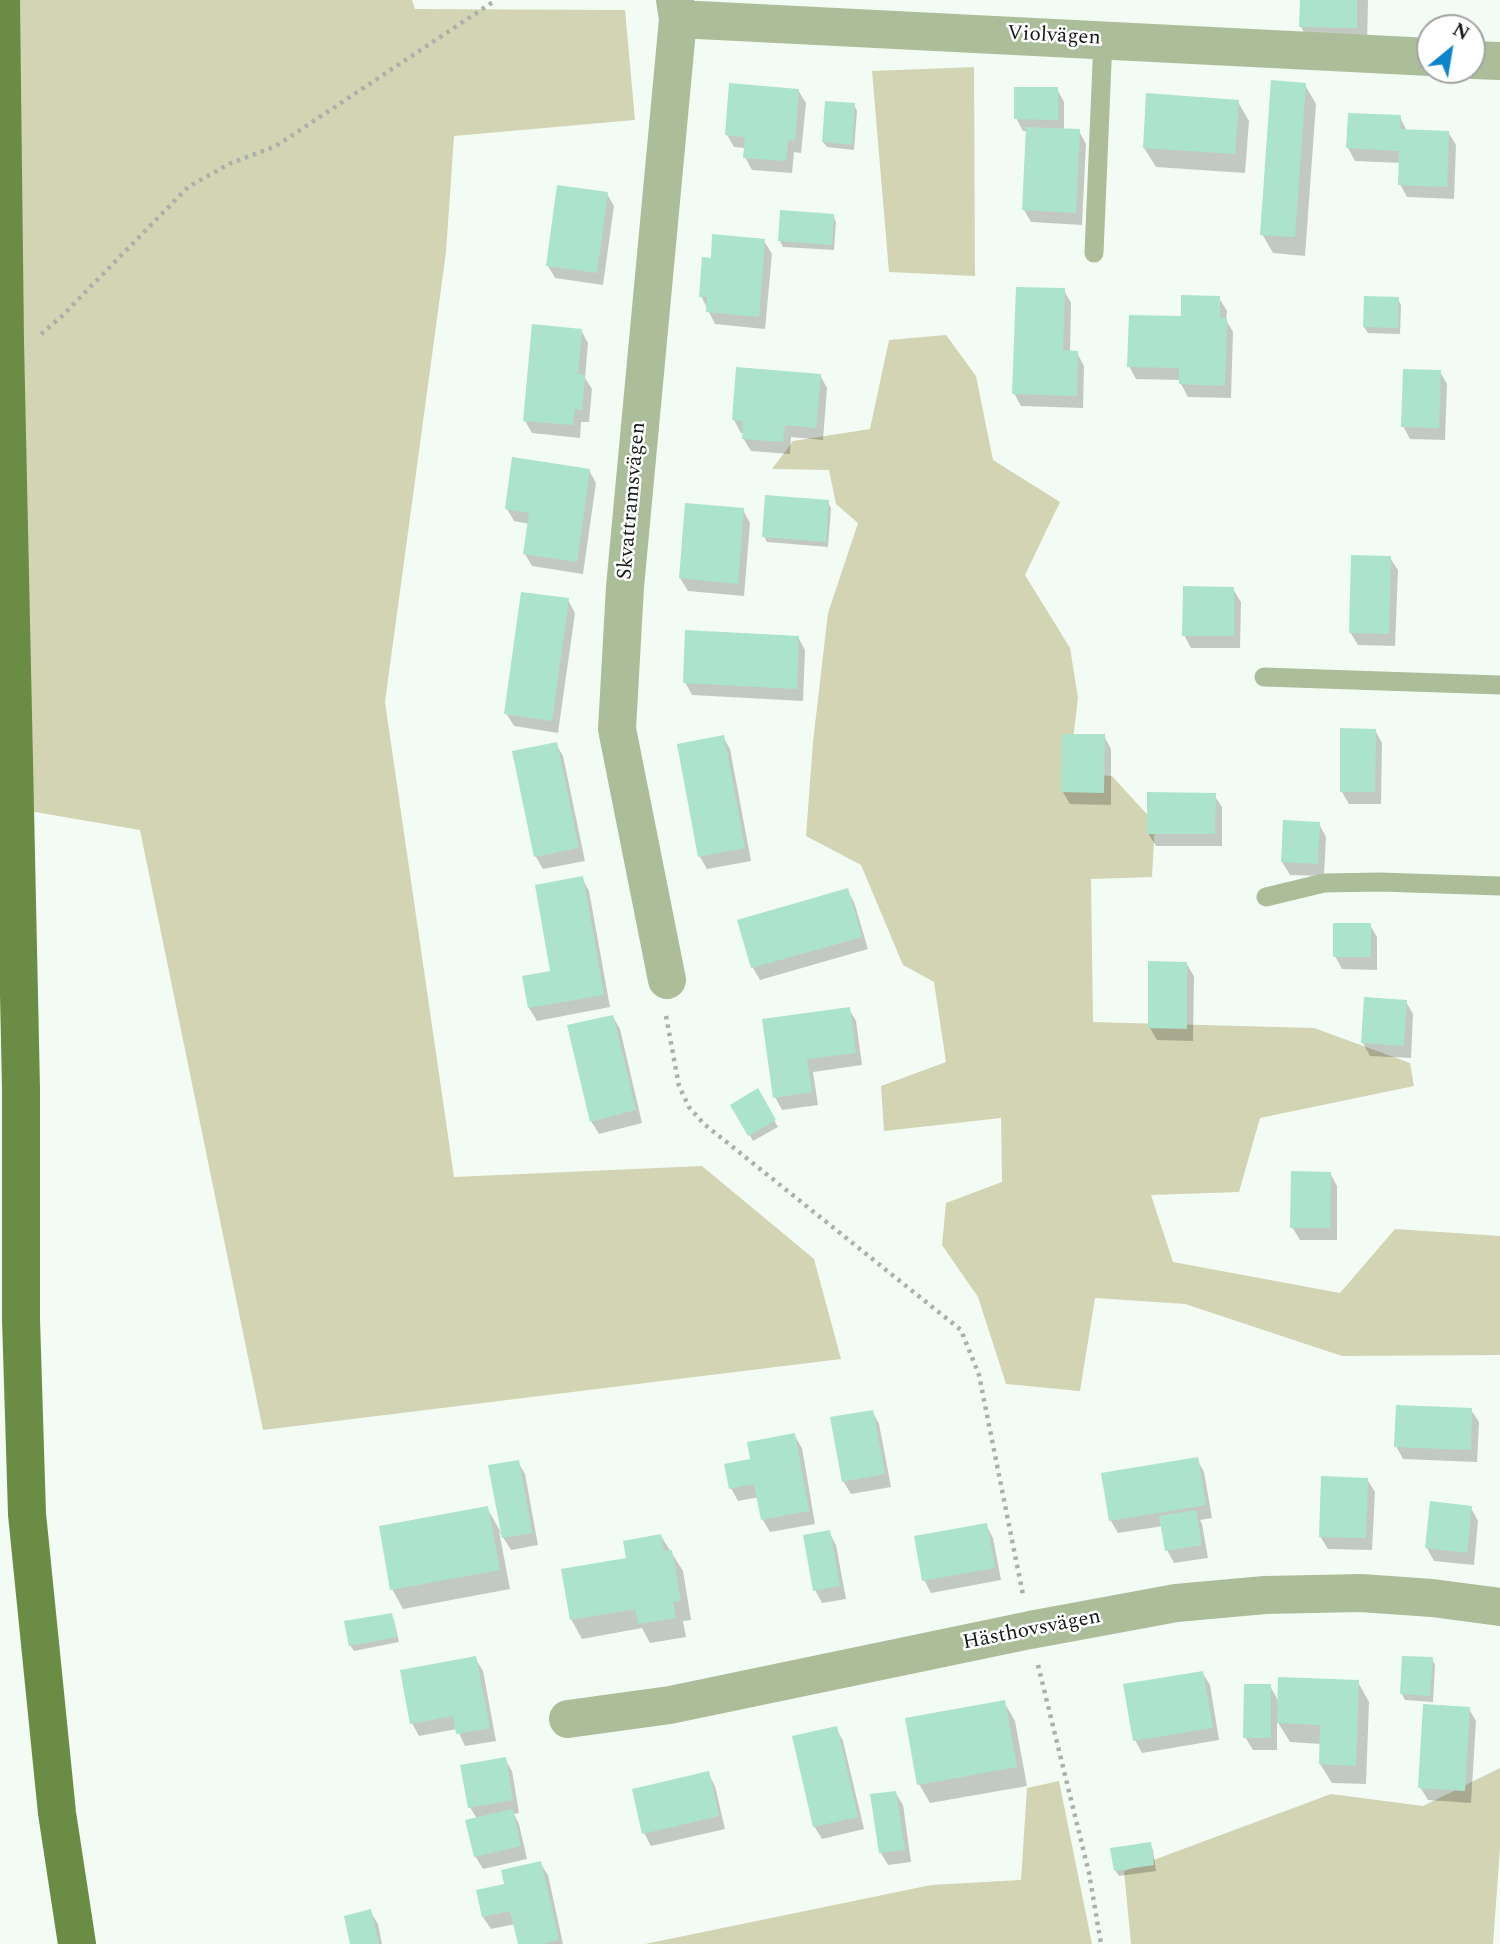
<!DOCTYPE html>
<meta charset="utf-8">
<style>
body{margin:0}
#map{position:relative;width:1500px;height:1944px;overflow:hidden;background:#f3fcf4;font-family:Spectral,serif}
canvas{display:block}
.north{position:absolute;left:1416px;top:14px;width:70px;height:70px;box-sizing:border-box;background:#fff;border:2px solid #a1a3a1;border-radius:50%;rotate:30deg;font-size:19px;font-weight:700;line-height:28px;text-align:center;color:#141815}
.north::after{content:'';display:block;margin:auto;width:24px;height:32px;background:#0d85cd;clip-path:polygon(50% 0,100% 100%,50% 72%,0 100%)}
</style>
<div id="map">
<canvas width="1500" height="1944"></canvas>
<div class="north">N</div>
</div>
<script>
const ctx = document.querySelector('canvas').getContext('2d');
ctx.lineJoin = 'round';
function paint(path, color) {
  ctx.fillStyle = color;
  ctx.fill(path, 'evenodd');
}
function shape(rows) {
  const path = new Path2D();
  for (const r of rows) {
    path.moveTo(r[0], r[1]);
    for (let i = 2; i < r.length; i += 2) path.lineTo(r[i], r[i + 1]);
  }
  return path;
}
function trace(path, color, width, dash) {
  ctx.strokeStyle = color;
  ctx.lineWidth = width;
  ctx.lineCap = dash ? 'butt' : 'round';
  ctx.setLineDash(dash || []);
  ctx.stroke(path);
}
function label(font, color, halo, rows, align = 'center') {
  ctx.font = font + ' Spectral,serif';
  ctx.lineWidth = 5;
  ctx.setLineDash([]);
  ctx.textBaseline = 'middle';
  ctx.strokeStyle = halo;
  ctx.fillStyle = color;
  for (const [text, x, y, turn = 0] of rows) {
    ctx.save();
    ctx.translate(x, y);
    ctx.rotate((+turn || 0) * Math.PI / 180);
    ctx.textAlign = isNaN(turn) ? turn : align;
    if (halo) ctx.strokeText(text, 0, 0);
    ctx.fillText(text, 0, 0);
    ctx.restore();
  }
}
paint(shape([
 [0,0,412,0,415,9,625,10,635,120,454,136,446,252,385,702,454,1177,702,1166,814,1259,841,1359,263,1430,140,830,0,806],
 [974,67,975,276,889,272,872,71],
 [946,335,976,376,993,460,1060,502,1025,575,1070,648,1078,698,1069,773,1112,776,1155,823,1152,877,1091,879,1093,1022,1314,1028,1410,1063,1414,1086,1260,1118,1239,1192,1151,1195,1173,1262,1340,1293,1395,1229,1500,1236,1500,1355,1342,1356,1185,1304,1095,1298,1080,1391,1006,1384,978,1297,942,1245,946,1203,1002,1182,1001,1118,884,1131,881,1086,946,1062,934,982,903,965,861,865,806,836,813,742,828,613,858,523,836,504,829,470,772,469,793,441,870,429,889,340],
 [1500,1768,1500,1848,1493,1944,1131,1944,1124,1871,1331,1794,1423,1806],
 [1059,1781,1092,1944,645,1944,931,1885,1021,1880,1027,1788]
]), '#d2d4b3');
paint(shape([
 [1302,0,1368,0,1367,47,1312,46,1301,27],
 [1305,85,1316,104,1305,256,1273,253,1262,234],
 [1057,89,1064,102,1064,130,1079,131,1086,144,1082,225,1031,222,1024,210,1028,131,1023,131,1016,118],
 [798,90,806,103,801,153,794,152,792,173,752,170,745,157,745,148,734,147,727,135],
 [1238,102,1249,121,1245,173,1156,167,1144,148],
 [854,105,857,111,854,150,827,147,823,142],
 [1400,117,1407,131,1448,132,1456,145,1454,199,1407,197,1400,184,1401,163,1355,161,1348,148],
 [607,194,614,206,603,285,555,278,548,266],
 [833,216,836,222,834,250,783,247,780,241],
 [764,241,772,254,765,329,715,324,701,296,712,260],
 [1064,290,1071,303,1070,353,1077,353,1084,366,1083,408,1021,406,1014,393],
 [1219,298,1227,311,1226,320,1233,332,1231,398,1188,397,1181,384,1181,380,1136,379,1129,366,1182,318],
 [1398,299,1401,305,1400,334,1368,333,1364,327],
 [581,330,588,343,585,378,592,389,589,422,581,422,580,438,532,433,525,421],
 [1440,372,1447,384,1445,440,1410,439,1403,426],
 [820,375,827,388,823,440,791,437,790,454,751,451,743,438,744,433,741,433,734,420],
 [589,470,596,483,583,574,532,566,525,554,529,524,514,521,507,509],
 [828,502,831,508,828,547,767,542,764,536],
 [743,510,750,523,744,596,688,591,680,578],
 [1390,558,1398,570,1395,646,1358,645,1350,632],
 [1233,589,1241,602,1240,648,1191,648,1184,635],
 [568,600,575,613,558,733,514,726,506,713],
 [798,637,805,650,803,701,692,695,685,682],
 [1375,730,1382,743,1381,804,1349,804,1342,792],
 [1104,736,1111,749,1111,805,1070,804,1063,792],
 [723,737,730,749,751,861,707,869,700,857,679,745],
 [556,744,563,756,585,861,543,869,536,857],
 [1214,795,1222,807,1222,846,1156,846,1148,833],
 [1319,824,1326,837,1324,876,1290,875,1282,862],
 [582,878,589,891,610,1007,537,1021,529,1008,524,977,552,972],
 [847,890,854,902,868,949,760,980,753,968,739,921],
 [1370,925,1377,937,1377,970,1342,969,1335,956],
 [1186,963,1194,976,1193,1041,1157,1040,1150,1028],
 [1406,1002,1413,1014,1411,1058,1370,1056,1363,1043],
 [849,1009,856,1021,862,1065,813,1072,818,1105,782,1110,775,1097],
 [613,1017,620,1029,642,1123,599,1134,591,1121],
 [757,1091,778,1127,753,1141,732,1105],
 [1330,1173,1337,1186,1337,1240,1300,1240,1292,1227],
 [1471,1410,1479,1422,1477,1462,1403,1459,1396,1446],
 [872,1411,879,1424,891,1487,851,1494,843,1481],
 [794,1435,802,1448,815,1524,770,1532,763,1520,759,1497,738,1501,731,1488,752,1460],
 [1197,1459,1204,1472,1212,1518,1200,1520,1202,1524,1208,1558,1174,1563,1167,1550,1163,1526,1118,1533,1111,1521,1103,1474],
 [518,1462,525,1474,538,1545,511,1550,499,1531,510,1589,403,1609,392,1589,487,1508,502,1534],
 [1367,1479,1375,1492,1372,1550,1328,1549,1320,1536],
 [1471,1508,1478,1521,1474,1565,1434,1561,1427,1548],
 [986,1525,993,1538,1001,1580,931,1593,924,1580],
 [829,1532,836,1545,846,1599,822,1603,815,1590],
 [661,1536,683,1571,691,1620,683,1621,686,1637,650,1643,642,1628,582,1639,571,1619,628,1559],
 [391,1615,394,1620,399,1642,354,1651,350,1645],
 [475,1658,483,1671,496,1741,465,1746,457,1729,419,1736,412,1723],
 [1432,1659,1435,1665,1433,1702,1405,1700,1402,1694],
 [1202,1672,1210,1685,1219,1740,1142,1753,1135,1740],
 [1358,1682,1369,1702,1366,1784,1332,1783,1320,1764,1321,1744,1290,1742,1277,1721,1277,1750,1253,1750,1245,1737,1270,1686,1279,1702],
 [1004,1702,1015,1721,1027,1786,930,1803,919,1784],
 [1469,1709,1476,1721,1471,1803,1428,1800,1420,1787],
 [836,1728,843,1741,864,1829,822,1839,814,1826],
 [505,1759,512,1771,519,1813,514,1814,519,1824,527,1859,483,1869,475,1856,477,1819,470,1807],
 [708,1773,715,1786,725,1829,651,1846,644,1833],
 [895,1792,903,1805,911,1862,888,1865,881,1853],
 [1150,1844,1153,1850,1156,1871,1119,1876,1115,1870],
 [540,1863,548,1875,563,1944,520,1944,515,1924,491,1929,483,1917,506,1885],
 [370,1911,378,1924,382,1944,352,1944]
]), '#0003');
paint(shape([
 [1300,0,1357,0,1357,28,1299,27],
 [1271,80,1306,83,1295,237,1260,235],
 [729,83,799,89,795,141,788,140,786,161,743,158,745,137,725,135],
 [1014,87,1058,87,1058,120,1014,119],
 [1146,93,1239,100,1235,154,1143,148],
 [825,101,855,103,852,145,822,142],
 [1348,113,1401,115,1400,129,1449,131,1447,187,1398,185,1399,151,1346,148],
 [1026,127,1080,129,1076,213,1022,210],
 [557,185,608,192,597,273,546,266],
 [780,210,834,214,832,245,778,241],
 [712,234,765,239,759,317,706,312,707,297,699,297,702,257,711,258],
 [1016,287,1065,288,1063,350,1078,351,1077,396,1012,394],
 [1181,295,1220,296,1220,318,1227,318,1225,386,1179,384,1179,368,1127,367,1129,315,1181,316],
 [1364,296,1399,297,1398,328,1363,327],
 [532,324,582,329,578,374,585,375,582,410,575,409,573,425,523,421],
 [736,367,821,374,816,428,785,425,783,442,742,439,743,421,732,420],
 [1403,369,1441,370,1439,428,1401,427],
 [512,457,590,469,577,562,523,554,529,513,505,509],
 [765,495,829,500,826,542,762,537],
 [685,503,744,508,738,584,679,578],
 [1351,555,1391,556,1389,634,1349,633],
 [1183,586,1234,587,1234,636,1182,636],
 [521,592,569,598,552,721,504,714],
 [685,630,799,636,797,689,683,683],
 [1340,728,1376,729,1375,792,1340,792],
 [1062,734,1105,734,1104,793,1061,792],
 [724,735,745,848,698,857,677,744],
 [557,742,579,848,534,857,512,751],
 [1147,792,1216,793,1215,834,1147,834],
 [1283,820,1320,822,1318,864,1281,862],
 [583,876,604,995,528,1008,522,976,550,971,535,885],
 [848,888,862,937,751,968,737,920],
 [1333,923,1371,923,1371,957,1333,957],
 [1148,961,1187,962,1187,1029,1148,1028],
 [1364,997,1407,1000,1404,1046,1361,1043],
 [850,1007,856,1053,807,1059,812,1092,773,1098,762,1019],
 [613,1015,636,1110,590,1122,567,1025],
 [758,1088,776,1120,748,1136,730,1105],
 [1291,1171,1331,1172,1330,1228,1290,1228],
 [1396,1405,1472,1408,1471,1450,1394,1447],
 [873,1410,885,1474,842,1482,830,1417],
 [795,1433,809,1511,761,1520,754,1484,729,1489,724,1464,750,1459,747,1442],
 [1198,1457,1206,1505,1109,1521,1101,1473],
 [519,1460,532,1533,502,1538,488,1465],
 [1321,1476,1368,1478,1366,1538,1319,1537],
 [1430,1501,1472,1506,1467,1553,1425,1548],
 [488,1506,500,1570,390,1590,379,1526],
 [1196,1510,1202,1545,1165,1551,1159,1516],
 [987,1523,995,1568,922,1581,914,1536],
 [830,1530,840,1586,813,1591,803,1535],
 [661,1534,664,1551,672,1550,681,1601,673,1602,676,1618,638,1624,635,1609,570,1620,561,1569,626,1558,623,1541],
 [392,1613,397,1637,349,1646,344,1621],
 [476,1656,490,1728,456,1734,453,1716,410,1724,400,1670],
 [1402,1656,1433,1657,1430,1696,1400,1694],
 [1203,1671,1213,1728,1133,1741,1123,1684],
 [1278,1677,1359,1680,1356,1766,1319,1764,1320,1725,1277,1723],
 [1244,1684,1271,1684,1271,1738,1243,1738],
 [1005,1700,1017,1767,917,1785,905,1718],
 [1423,1704,1470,1707,1465,1791,1418,1788],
 [837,1726,858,1817,813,1827,792,1736],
 [506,1757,513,1800,468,1808,460,1765],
 [709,1771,719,1816,642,1834,632,1789],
 [896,1791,905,1850,879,1853,870,1794],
 [513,1809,521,1846,474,1857,465,1820],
 [1151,1842,1154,1865,1114,1871,1110,1848],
 [541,1861,559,1940,542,1944,518,1944,510,1911,482,1917,476,1890,504,1884,501,1870],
 [371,1909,379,1944,350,1944,344,1916]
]), '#abe3cc');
trace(shape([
 [41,334,61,317,188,187,231,163,276,146,496,0],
 [666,1016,679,1086,689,1107,704,1124,961,1330,979,1375,1023,1595],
 [1038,1665,1089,1873,1101,1944]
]), '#aab1ab', 4.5, [3.5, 5]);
trace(shape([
 [1094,253,1103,39],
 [1264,677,1500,685],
 [1266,897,1324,883,1380,882,1500,886]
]), '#abbe99', 19);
trace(shape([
 [678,19,1430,57],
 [1472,60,1500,61],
 [667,980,617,729,625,587,678,19,675,0],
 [568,1719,670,1705,1030,1630,1176,1603,1265,1595,1361,1593,1432,1598,1500,1607]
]), '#abbe99', 38);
trace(shape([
 [1,0,5,341,21,1088,21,1319,27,1514,57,1813,77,1944]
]), '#6b8c44', 38);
label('21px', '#141815', '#fff', [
 ["Violvägen",1054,37,3],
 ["Skvattramsvägen",633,501,-85],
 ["Hästhovsvägen",1032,1631,-11]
]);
</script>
